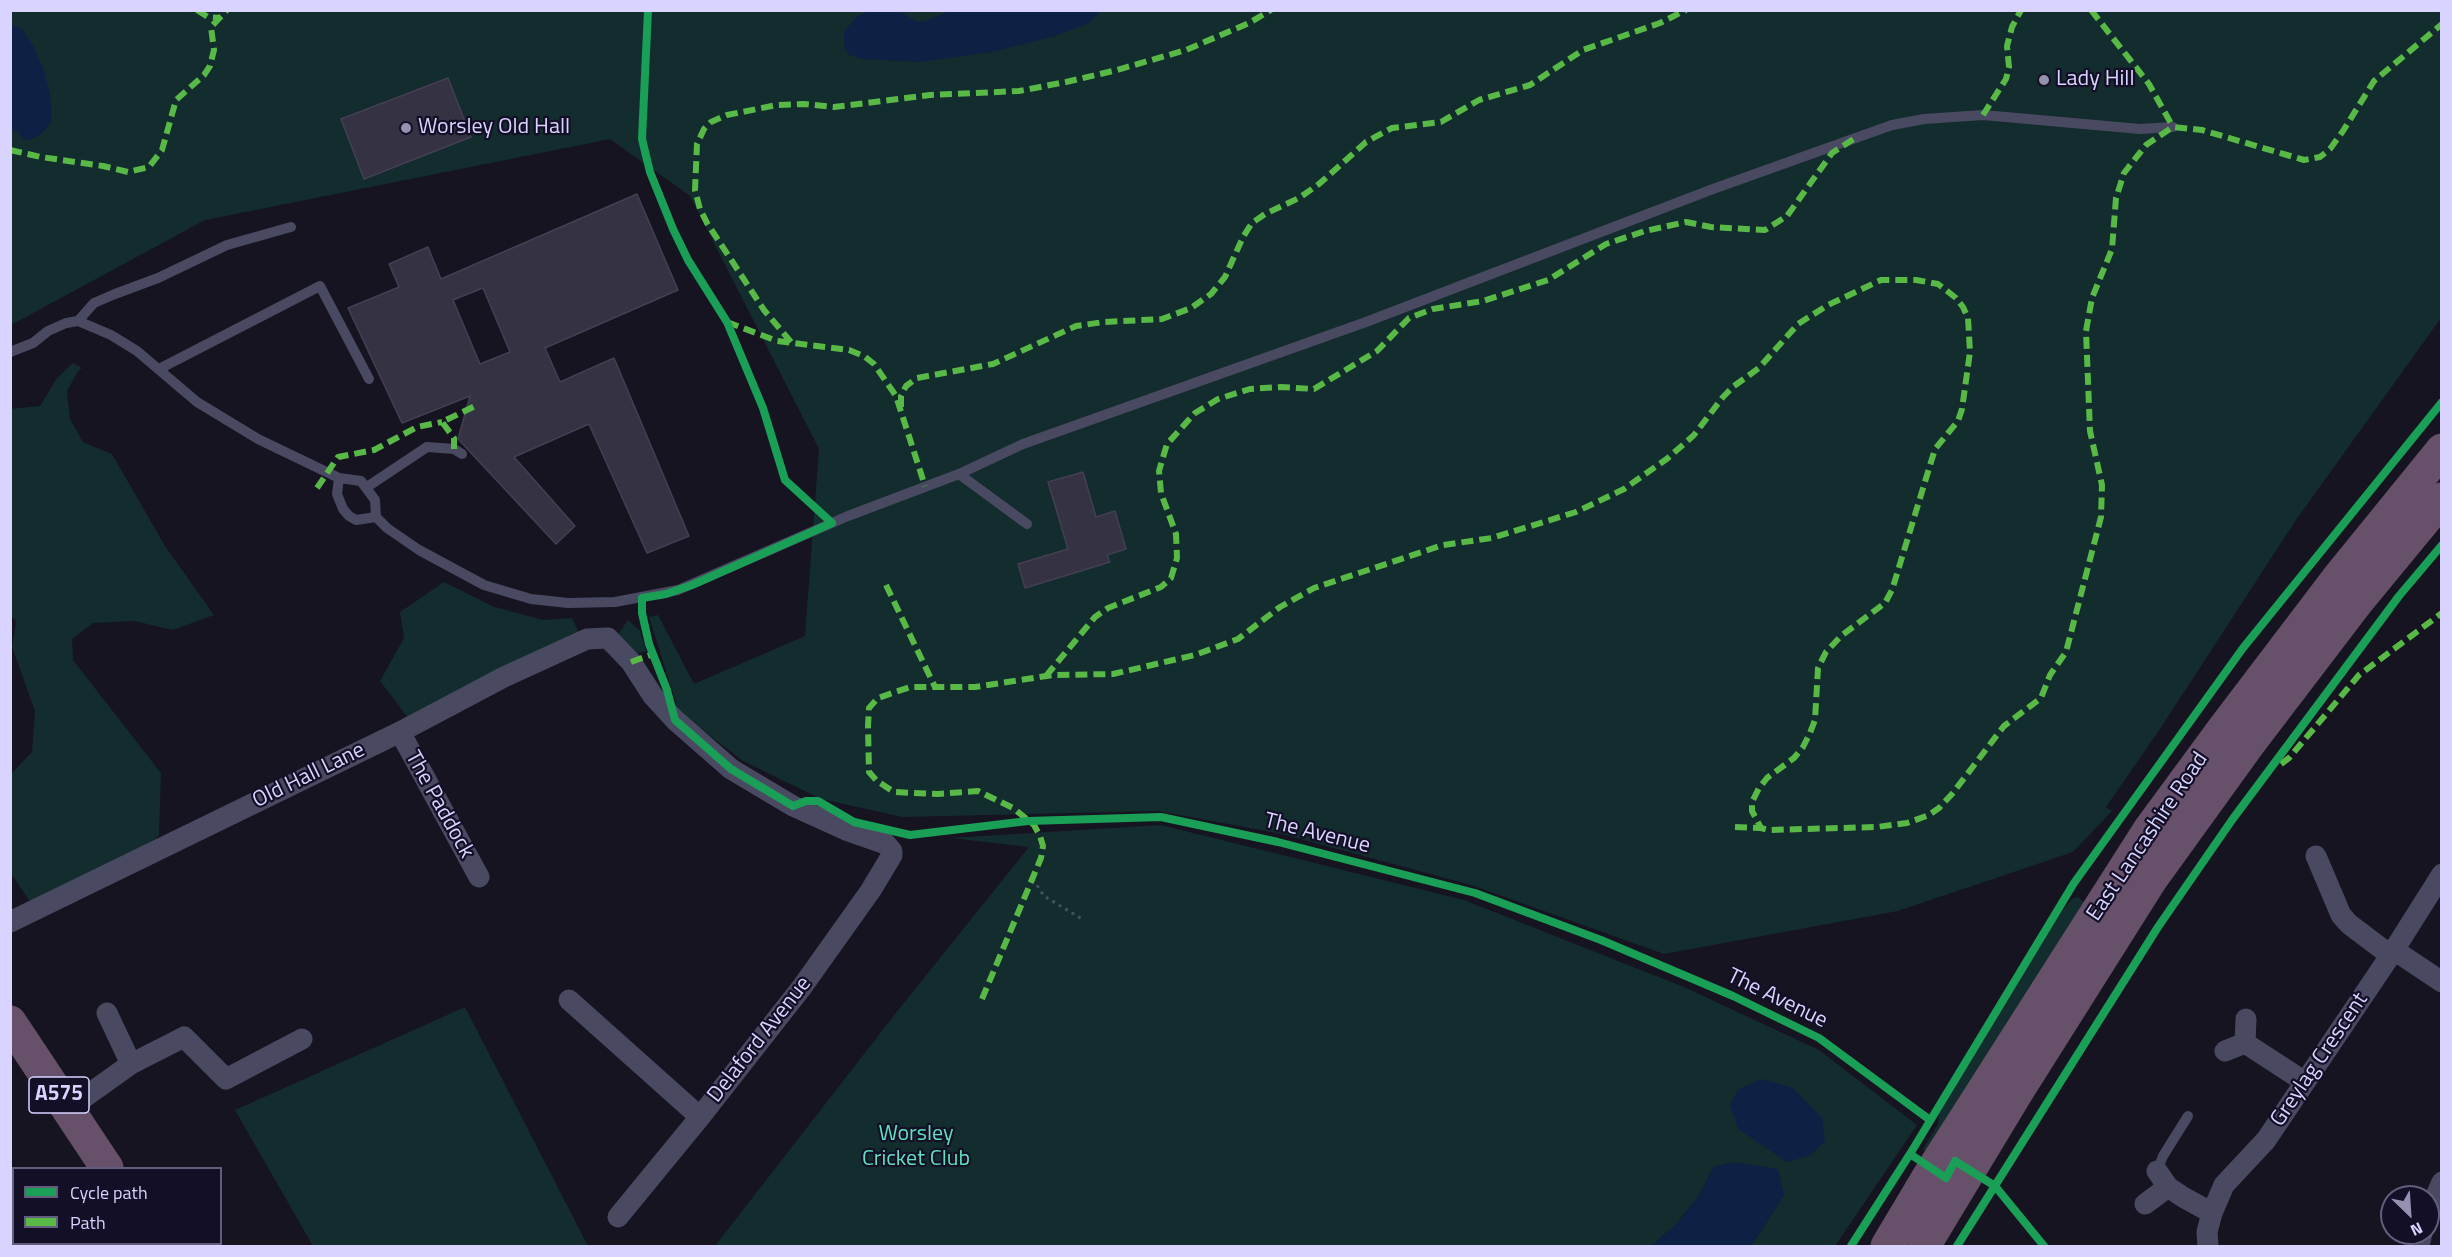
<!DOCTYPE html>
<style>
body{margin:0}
#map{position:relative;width:2452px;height:1257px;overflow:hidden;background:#161421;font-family:"Titillium Web",sans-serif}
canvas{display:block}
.frame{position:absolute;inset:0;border:12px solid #d9d4ff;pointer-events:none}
.legend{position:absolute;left:12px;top:1167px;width:210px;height:78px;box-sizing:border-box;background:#130f26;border:2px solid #625e7d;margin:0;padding:8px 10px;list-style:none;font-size:18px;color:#d9d4ff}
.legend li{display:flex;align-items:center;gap:12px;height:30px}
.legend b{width:30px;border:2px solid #625e7d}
.north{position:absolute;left:2380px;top:1185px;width:60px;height:60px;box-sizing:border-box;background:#130f26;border:2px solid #625e7d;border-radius:50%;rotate:155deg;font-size:16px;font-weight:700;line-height:24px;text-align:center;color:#d9d4ff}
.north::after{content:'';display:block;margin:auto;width:21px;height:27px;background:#9591b1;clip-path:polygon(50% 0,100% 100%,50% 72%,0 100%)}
</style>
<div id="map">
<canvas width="2452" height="1257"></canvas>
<div class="frame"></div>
<ul class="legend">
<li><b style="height:8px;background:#1a9f57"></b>Cycle path</li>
<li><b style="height:8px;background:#58b947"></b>Path</li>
</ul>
<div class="north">N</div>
</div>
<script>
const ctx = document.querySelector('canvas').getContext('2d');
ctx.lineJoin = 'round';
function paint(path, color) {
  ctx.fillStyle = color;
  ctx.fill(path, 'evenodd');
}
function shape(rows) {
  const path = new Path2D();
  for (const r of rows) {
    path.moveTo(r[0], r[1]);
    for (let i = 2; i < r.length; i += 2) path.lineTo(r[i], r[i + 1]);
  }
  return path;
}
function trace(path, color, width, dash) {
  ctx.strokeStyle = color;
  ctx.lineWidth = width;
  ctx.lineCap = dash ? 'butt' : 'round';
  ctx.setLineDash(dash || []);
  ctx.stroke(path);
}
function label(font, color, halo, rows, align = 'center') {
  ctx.font = font + ' "Titillium Web",sans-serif';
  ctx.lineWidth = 4.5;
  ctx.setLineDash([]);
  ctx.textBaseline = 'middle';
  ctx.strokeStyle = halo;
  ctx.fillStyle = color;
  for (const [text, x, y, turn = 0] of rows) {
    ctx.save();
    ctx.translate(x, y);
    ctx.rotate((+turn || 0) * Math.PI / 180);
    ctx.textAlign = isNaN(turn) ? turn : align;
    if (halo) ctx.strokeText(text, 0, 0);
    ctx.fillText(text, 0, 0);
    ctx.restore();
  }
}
paint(shape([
 [11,11,2441,11,2441,318,2296,520,2158,732,2106,807,2112,811,2073,852,1898,911,1664,954,1471,885,1282,834,1158,811,903,817,821,799,743,761,679,712,649,617,658,615,694,684,805,636,819,449,690,196,610,139,205,220,11,325],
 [73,363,82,368,78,371,67,391,70,419,83,442,112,454,165,546,214,615,173,630,134,621,93,623,72,639,73,660,161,773,159,835,147,848,31,903,10,872,11,774,32,752,35,711,12,647,16,621,10,615,10,409,40,406,57,378],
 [444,582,492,606,543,620,572,618,580,635,408,718,380,681,404,638,400,612],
 [628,620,640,631,646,651,633,655,617,636],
 [1161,825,1464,900,1684,987,1819,1050,1917,1125,1835,1246,1751,1246,1784,1195,1714,1167,1698,1197,1674,1227,1650,1246,715,1246,895,1014,1029,847,951,838],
 [2078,897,2084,902,1925,1152,1923,1149,1938,1124,1939,1114,1956,1083,2061,912,2072,899],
 [465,1007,588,1246,313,1246,235,1110]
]), '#132c2d');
paint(shape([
 [872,10,899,11,917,22,926,21,950,11,1100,11,1089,23,1055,36,992,52,919,62,862,59,849,55,844,46,844,32,856,17],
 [11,24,22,29,34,47,44,71,50,95,52,113,50,124,40,135,29,140,24,140,18,132,11,129],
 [1761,1079,1793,1088,1822,1118,1825,1142,1809,1156,1787,1162,1738,1129,1730,1105,1738,1090],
 [1734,1162,1778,1169,1784,1195,1751,1246,1650,1246,1674,1227,1698,1197,1714,1167]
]), '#0d2144');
const building = shape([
 [448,78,471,137,364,179,341,119,448,78],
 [637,194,678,290,545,348,560,382,614,358,689,536,647,553,589,424,514,457,575,526,556,544,458,439,470,396,402,423,348,308,399,287,389,264,428,247,441,279,637,194],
 [483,288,510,352,480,364,453,300,483,288],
 [1083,472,1096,517,1115,511,1126,549,1107,555,1110,562,1025,588,1018,564,1068,549,1048,482,1083,472]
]);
paint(building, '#343243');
trace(building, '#433f54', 1.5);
trace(shape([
 [1033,879,1044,896,1082,919]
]), '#44505f', 3, [3, 4.5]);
trace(shape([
 [78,321,94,303,115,294,158,278,227,245,291,227],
 [10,352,33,343,48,331,66,323,78,321,111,335,137,351,197,402,258,439,339,478,361,481,375,500,376,517,387,528,419,550,484,585,531,599,568,603,615,602,678,590,848,516,959,474,1027,524],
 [159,369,320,286,369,379],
 [959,474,1023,444,1366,322,1713,189,1892,125,1924,119,1983,115,2140,129,2173,127],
 [339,478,337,494,343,509,349,516,356,520,376,517],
 [367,487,427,447,454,449,462,454],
 [2157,1171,2163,1156,2188,1116]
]), '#4a4962', 10);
trace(shape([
 [400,732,479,877],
 [2316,856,2341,915,2349,924,2390,955],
 [10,922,400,732,504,677,587,639,608,638,631,662,653,696,675,720,731,769,793,806,846,830,886,844,892,851,892,855,871,890,802,987,700,1117,618,1217],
 [2394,950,2442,982],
 [569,1000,700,1117],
 [107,1013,131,1064],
 [2246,1019,2245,1043,2305,1082],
 [2225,1051,2245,1043],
 [68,1109,131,1064,184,1037,226,1079,302,1039],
 [2157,1171,2168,1187,2183,1197,2212,1213],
 [2145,1204,2168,1187],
 [2428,1214,2442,1182],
 [2208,1246,2207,1232,2212,1213,2224,1185,2266,1140,2394,950,2442,874],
 [2419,1246,2422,1233]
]), '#4a4962', 21);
trace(shape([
 [10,1022,107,1168],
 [158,1244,160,1246],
 [1887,1246,1933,1169,2149,830,2224,728,2338,578,2442,450],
 [1924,1246,2017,1092,2152,878,2248,745,2357,602,2442,499]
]), '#67516a', 33);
trace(shape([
 [197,10,208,17,220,18],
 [2091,10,2149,84,2173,127],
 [1983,115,2006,79,2009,67,2007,46,2012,27,2021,10],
 [10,150,41,157,103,166,128,172,149,167,162,150,176,100,204,75,210,66,214,50,211,27,227,10],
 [727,322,777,341,849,350,864,356,874,364,896,396,925,486],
 [791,342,764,310,707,223,700,209,695,190,697,144,704,129,711,122,727,115,777,105,804,104,834,107,930,95,1019,91,1066,82,1117,70,1186,50,1249,23,1271,10],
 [901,407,901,396,906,386,917,378,993,364,1076,326,1104,322,1162,319,1191,308,1211,294,1225,277,1243,237,1252,223,1265,214,1299,198,1319,184,1366,142,1392,128,1441,122,1479,100,1530,85,1583,50,1660,23,1686,10],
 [454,449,454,438,442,422,475,406],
 [317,488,338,457,374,450,417,427,442,422],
 [886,585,936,689],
 [631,662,653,654],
 [1046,676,1095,617,1108,608,1161,587,1171,578,1177,558,1176,534,1161,493,1159,471,1167,444,1195,413,1218,399,1250,389,1281,387,1314,389,1377,351,1409,318,1433,309,1483,301,1548,280,1606,244,1645,231,1686,222,1711,227,1765,230,1787,216,1832,153,1855,138],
 [2281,764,2289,758,2359,675,2442,613],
 [1735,827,1761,828],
 [982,999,1041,858,1043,846,1040,836,1034,825,1013,808,978,791,938,794,894,792,877,781,869,772,868,726,869,708,878,698,910,687,975,687,1053,675,1113,674,1195,655,1238,639,1280,607,1314,588,1443,545,1492,538,1576,512,1624,489,1668,458,1694,435,1723,397,1734,386,1759,368,1798,324,1828,305,1881,280,1916,280,1938,284,1956,298,1963,307,1968,318,1970,352,1962,409,1958,421,1935,449,1892,590,1885,603,1841,636,1826,652,1818,668,1815,720,1810,733,1803,747,1794,758,1767,778,1759,788,1752,802,1752,811,1761,828,1768,830,1877,827,1907,823,1929,815,1939,808,1952,794,2004,726,2041,698,2050,675,2066,652,2101,517,2102,485,2090,431,2086,331,2092,298,2112,249,2116,198,2124,173,2146,145,2173,127,2202,130,2304,160,2320,157,2330,149,2343,131,2374,81,2442,24]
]), '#58b947', 6, [12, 6]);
trace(shape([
 [648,10,642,139,650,172,673,229,688,260,727,322,763,408,785,480,832,523,692,585,666,594,642,598,642,613,649,644,667,690,675,720,731,769,793,806,806,801,818,801,854,822,910,835,1028,821,1161,817,1278,842,1475,893,1601,940,1733,996,1819,1038,1930,1120],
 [1910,1154,1946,1178,1955,1161,1995,1186,2044,1246],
 [1851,1246,1910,1154,2074,883,2243,648,2442,402],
 [1957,1246,2158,927,2232,820,2399,596,2442,545]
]), '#1a9f57', 8);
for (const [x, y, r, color] of [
 [2044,80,6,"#9591b1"],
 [406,128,6,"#9591b1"]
]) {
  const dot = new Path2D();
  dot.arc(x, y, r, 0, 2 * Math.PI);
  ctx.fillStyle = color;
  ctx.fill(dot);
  trace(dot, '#130f26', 2);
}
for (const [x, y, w] of [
 [59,1095,60]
]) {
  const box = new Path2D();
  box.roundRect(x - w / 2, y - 18, w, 36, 4.5);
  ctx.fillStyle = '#130f26';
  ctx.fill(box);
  trace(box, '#d9d4ff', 1.5);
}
label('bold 21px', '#d9d4ff', null, [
 ["A575",59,1095]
]);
label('22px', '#d9d4ff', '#130f26', [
 ["Lady Hill",2056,80],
 ["Worsley Old Hall",418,128]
], 'left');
label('22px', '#d9d4ff', '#130f26', [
 ["Old Hall Lane",309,776,-26],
 ["The Paddock",439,805,61],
 ["The Avenue",1317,834,14],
 ["East Lancashire Road",2148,837,-56],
 ["The Avenue",1777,999,26],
 ["Delaford Avenue",760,1040,-52],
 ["Greylag Crescent",2320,1060,-56]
]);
label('22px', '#5fe0c0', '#130f26', [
 ["Worsley",916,1135],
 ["Cricket Club",916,1160]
]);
</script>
